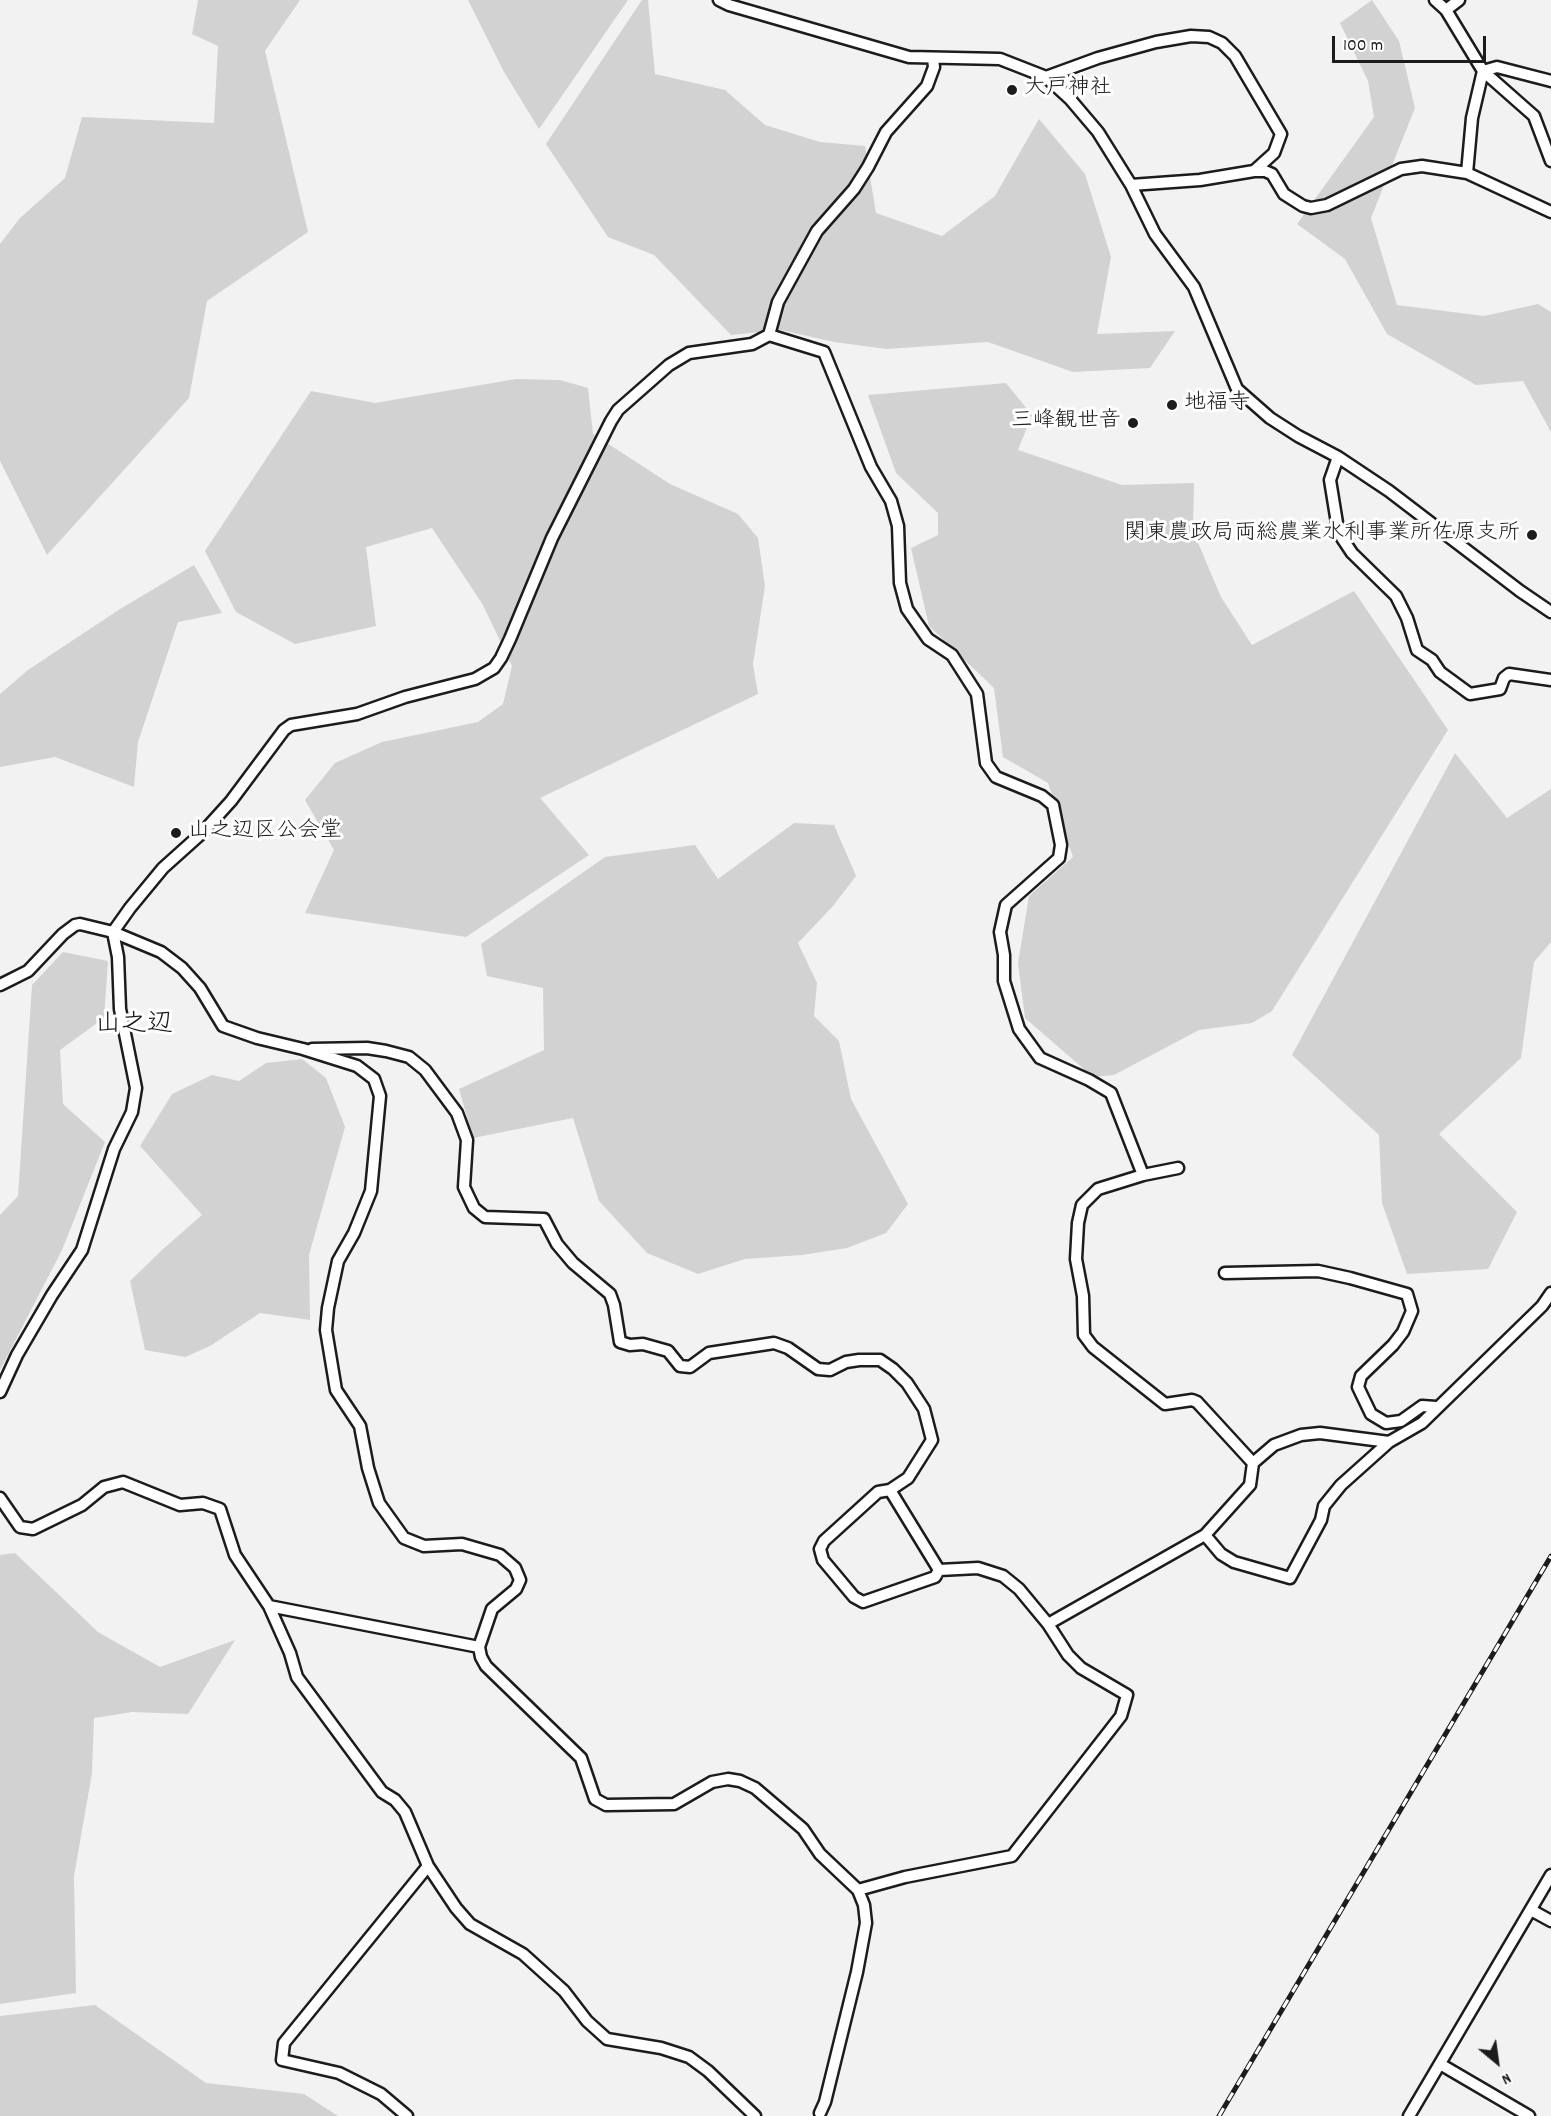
<!DOCTYPE html>
<meta charset="utf-8">
<style>
body{margin:0}
#map{position:relative;width:1551px;height:2116px;overflow:hidden;background:#f2f2f2;font-family:Dekko,sans-serif}
canvas{display:block}
.north{position:absolute;left:1467px;top:2032px;width:60px;height:60px;-webkit-text-stroke:4px #fff;paint-order:stroke;rotate:151deg;font-size:16px;font-weight:700;line-height:24px;text-align:center;color:#1c1c1c}
.north::after{content:'';display:block;margin:auto;width:21px;height:27px;background:#1c1c1c;clip-path:polygon(50% 0,100% 100%,50% 72%,0 100%)}
.scale{position:absolute;left:1332px;top:36px;width:154px;height:27px;box-sizing:border-box;border:3px solid #1c1c1c;border-top:0;padding-left:8px;font-size:18px;line-height:21px;white-space:nowrap;color:#1c1c1c;-webkit-text-stroke:4px #fff;paint-order:stroke}
</style>
<div id="map">
<canvas width="1551" height="2116"></canvas>
<div class="north">N</div>
<div class="scale">100 m</div>
</div>
<script>
const ctx = document.querySelector('canvas').getContext('2d');
ctx.lineJoin = 'round';
function paint(path, color) {
  ctx.fillStyle = color;
  ctx.fill(path, 'evenodd');
}
function shape(rows) {
  const path = new Path2D();
  for (const r of rows) {
    path.moveTo(r[0], r[1]);
    for (let i = 2; i < r.length; i += 2) path.lineTo(r[i], r[i + 1]);
  }
  return path;
}
function trace(path, color, width, dash) {
  ctx.strokeStyle = color;
  ctx.lineWidth = width;
  ctx.lineCap = dash ? 'butt' : 'round';
  ctx.setLineDash(dash || []);
  ctx.stroke(path);
}
function label(font, color, halo, rows, align = 'center') {
  ctx.font = font + ' Dekko,"Klee One",sans-serif';
  ctx.lineWidth = 6;
  ctx.setLineDash([]);
  ctx.textBaseline = 'middle';
  ctx.strokeStyle = halo;
  ctx.fillStyle = color;
  for (const [text, x, y, turn = 0] of rows) {
    ctx.save();
    ctx.translate(x, y);
    ctx.rotate((+turn || 0) * Math.PI / 180);
    ctx.textAlign = isNaN(turn) ? turn : align;
    if (halo) ctx.strokeText(text, 0, 0);
    ctx.fillText(text, 0, 0);
    ctx.restore();
  }
}
paint(shape([
 [198,0,300,0,265,51,308,232,207,301,189,398,47,555,0,461,0,244,20,218,65,178,82,117,214,123,218,46,192,34],
 [468,0,628,0,539,129,504,72],
 [642,0,648,0,655,74,725,90,765,125,820,142,865,146,876,213,942,236,995,196,1039,119,1085,174,1111,257,1097,334,1175,331,1150,368,1073,372,988,342,887,349,834,342,781,330,731,335,654,255,608,237,546,144],
 [1372,0,1399,41,1415,108,1371,218,1397,305,1484,316,1538,304,1551,312,1551,432,1523,381,1476,385,1387,334,1345,259,1297,224,1374,117,1368,81,1340,23],
 [516,379,560,380,588,388,593,434,670,484,738,514,758,538,765,586,753,664,758,694,540,798,589,855,466,937,305,913,334,850,305,800,335,763,382,742,478,722,503,704,512,666,483,605,432,528,366,547,376,626,295,644,236,612,205,551,311,391,375,403],
 [1006,383,1032,415,1018,450,1122,485,1194,483,1193,531,1221,597,1252,645,1354,591,1448,730,1272,1011,1252,1023,1199,1030,1114,1075,1093,1077,1025,1018,1018,963,1029,896,1073,857,1048,783,1003,757,994,688,929,626,911,548,938,535,938,513,896,473,868,395],
 [194,565,222,613,178,622,138,742,134,787,55,757,0,767,0,694,28,670,120,609],
 [1455,753,1507,818,1551,789,1551,942,1534,962,1521,1058,1439,1134,1517,1212,1488,1269,1407,1274,1382,1203,1379,1135,1292,1055],
 [794,823,834,825,856,876,833,906,798,943,817,983,814,1016,839,1041,851,1099,908,1204,886,1233,847,1248,802,1255,745,1259,698,1274,647,1253,599,1201,573,1118,473,1138,459,1089,544,1050,543,988,487,976,481,944,605,857,695,845,718,879],
 [63,952,108,961,104,1018,60,1050,63,1104,105,1142,62,1250,0,1370,0,1215,18,1196,32,985],
 [302,1059,326,1078,345,1127,309,1255,310,1320,260,1313,210,1346,185,1357,145,1350,130,1281,162,1250,202,1215,140,1146,172,1094,212,1075,239,1081,266,1063],
 [15,1553,98,1632,160,1667,235,1640,188,1714,132,1712,94,1718,92,1773,74,1876,76,1993,0,2004,0,1555],
 [95,2005,206,2083,304,2094,338,2116,0,2116,0,2016]
]), '#d2d2d2');
const street = shape([
 [719,0,729,5,909,57,1000,59,1046,77,1070,99,1098,132,1131,185,1155,234,1194,287,1237,389,1270,418,1298,436,1338,457,1389,491,1520,591,1551,612],
 [1435,0,1446,10,1483,71,1534,116,1551,161],
 [1446,10,1459,0],
 [1483,71,1497,67,1551,81],
 [1046,77,1098,58,1156,42,1191,36,1209,37,1222,43,1235,56,1281,134,1274,153,1254,171],
 [1467,173,1472,118,1483,71],
 [1131,185,1200,180,1254,171,1265,171,1272,174,1284,194,1303,206,1311,208,1327,205,1401,169,1422,166,1467,173,1551,212],
 [769,335,824,352,871,467,891,501,898,526,900,583,907,609,928,639,952,655,977,694,986,763,996,777,1042,796,1053,805,1061,845,1059,858,1006,905,1000,932,1004,955,1004,981,1019,1029,1040,1058,1089,1080,1111,1093,1143,1175,1098,1189,1082,1205,1078,1223,1076,1259,1083,1296,1084,1335,1093,1347,1165,1404,1192,1400,1197,1402,1253,1463],
 [1338,457,1330,480,1337,523,1342,538,1352,553,1396,596,1407,618,1417,650,1432,660,1440,672,1470,694,1500,689,1504,678,1509,674,1551,680],
 [113,932,130,908,163,868,202,833,231,801,284,730,291,725,357,714,405,697,475,679,494,668,501,658,510,639,552,538,611,421,618,410,669,365,689,353,752,344,769,335,778,302,817,231,854,189,868,167,886,132,927,86,934,67,933,59],
 [0,985,28,971,63,934,75,925,80,924,113,932,161,952,182,968,200,988,223,1026,257,1038,303,1049,357,1066,374,1079,380,1096,371,1191,354,1233,338,1261,328,1308,326,1330,336,1390,360,1426,368,1468,379,1503,404,1538,424,1546,462,1544,500,1555,515,1568,520,1580,516,1589,492,1609,479,1647,481,1657,486,1666,581,1758,595,1799,606,1805,674,1804,712,1782,728,1779,740,1781,755,1788,803,1829,820,1854,858,1890,864,1905,866,1923,857,1972,825,2102,820,2113],
 [312,1049,367,1048,386,1051,409,1057,425,1070,457,1113,467,1140,464,1187,474,1208,485,1217,544,1219,557,1244,573,1263,610,1294,614,1305,620,1342,630,1345,643,1344,668,1351,680,1366,690,1367,709,1353,774,1343,788,1348,818,1369,830,1370,846,1362,859,1360,880,1360,893,1369,907,1383,924,1409,932,1440,908,1478,890,1490,939,1570,978,1568,1003,1576,1019,1589,1048,1624,1068,1655,1081,1668,1127,1695,1121,1716,1012,1856,905,1877,858,1890],
 [1143,1175,1178,1168],
 [1225,1273,1318,1271,1350,1278,1407,1294,1412,1311,1403,1332,1393,1345,1361,1376,1358,1387,1371,1414,1386,1423,1401,1421,1422,1406,1436,1407],
 [0,1392,17,1355,52,1295,82,1250,114,1149,132,1112,136,1088,120,1009,118,957,113,932],
 [890,1490,878,1492,824,1541,820,1549,823,1560,854,1597,863,1602,935,1577,939,1570],
 [0,1498,20,1527,33,1529,82,1505,104,1487,123,1482,180,1505,203,1503,220,1509,235,1555,269,1606,290,1653,297,1677,382,1792,395,1800,405,1812,428,1866,456,1908,470,1924,523,1954,564,1991,587,2021,607,2039,661,2048,689,2057,708,2071,755,2116],
 [1205,1535,1221,1554,1234,1562,1290,1578,1321,1520,1324,1506,1341,1485,1389,1442,1422,1423,1542,1306,1551,1293],
 [269,1606,479,1647],
 [1048,1624,1205,1535,1250,1485,1253,1463,1274,1445,1301,1435,1320,1433,1389,1442],
 [1531,1910,1551,1921],
 [1440,2064,1529,2116],
 [407,2116,381,2094,339,2073,282,2060,284,2043,428,1866],
 [1409,2116,1551,1875]
]);
trace(street, '#1c1c1c', 15);
trace(street, '#fff', 10);
const rail = shape([
 [1219,2116,1551,1556]
]);
trace(rail, '#1c1c1c', 5);
trace(rail, '#fff', 3, [9]);
for (const [x, y, r, color] of [
 [1012,90,6,"#1c1c1c"],
 [1172,405,6,"#1c1c1c"],
 [1133,423,6,"#1c1c1c"],
 [1532,535,6,"#1c1c1c"],
 [176,833,6,"#1c1c1c"]
]) {
  const dot = new Path2D();
  dot.arc(x, y, r, 0, 2 * Math.PI);
  ctx.fillStyle = color;
  ctx.fill(dot);
  trace(dot, '#fff', 2);
}
label('22px', '#1c1c1c', '#fff', [
 ["大戸神社",1024,90],
 ["地福寺",1184,405],
 ["三峰観世音",1121,423,"right"],
 ["関東農政局両総農業水利事業所佐原支所",1520,535,"right"],
 ["山之辺区公会堂",188,833]
], 'left');
label('26px', '#1c1c1c', '#fff', [
 ["山之辺",134,1026]
]);
</script>
